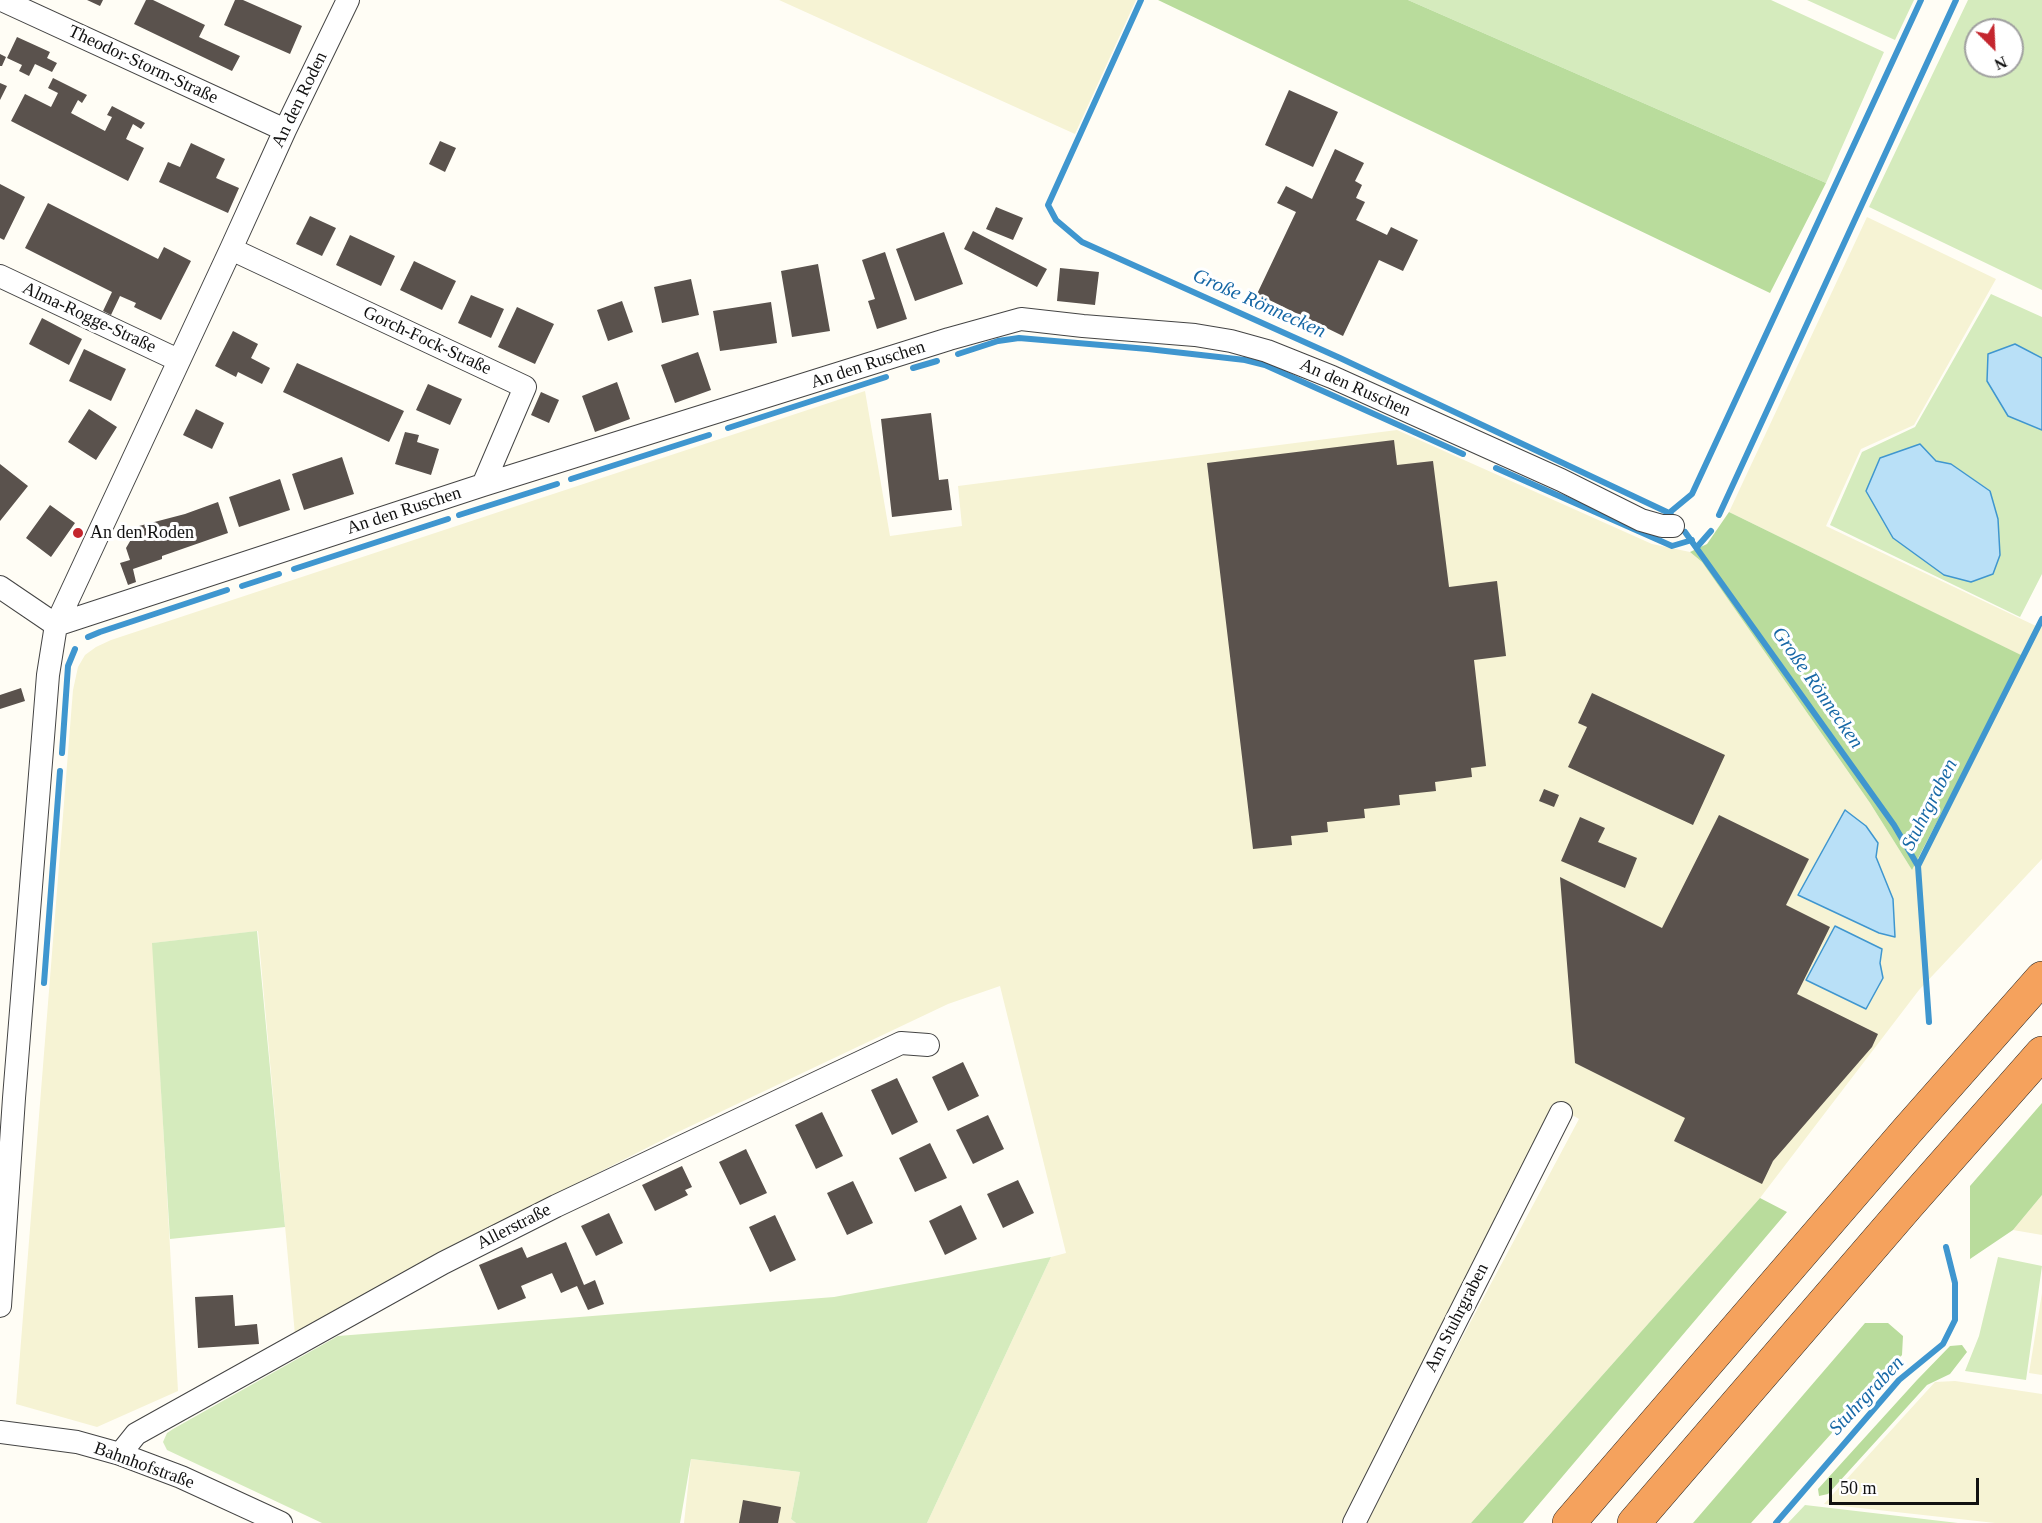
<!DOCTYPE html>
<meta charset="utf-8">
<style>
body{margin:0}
#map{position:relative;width:2042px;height:1523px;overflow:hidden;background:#fffdf5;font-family:"Times New Roman",serif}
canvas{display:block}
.north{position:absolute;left:1964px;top:18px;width:60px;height:60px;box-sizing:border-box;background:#fff;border:2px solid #a0a0a0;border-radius:50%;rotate:156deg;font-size:16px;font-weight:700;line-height:24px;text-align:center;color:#111}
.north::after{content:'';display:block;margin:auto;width:21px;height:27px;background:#c4262e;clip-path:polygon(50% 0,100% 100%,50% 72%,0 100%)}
.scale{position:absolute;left:1829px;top:1478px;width:150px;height:27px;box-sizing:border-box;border:3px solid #111;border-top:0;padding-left:8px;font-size:18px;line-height:21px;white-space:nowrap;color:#111;-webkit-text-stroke:4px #fff;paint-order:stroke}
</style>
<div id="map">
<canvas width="2042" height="1523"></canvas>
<div class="north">N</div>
<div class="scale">50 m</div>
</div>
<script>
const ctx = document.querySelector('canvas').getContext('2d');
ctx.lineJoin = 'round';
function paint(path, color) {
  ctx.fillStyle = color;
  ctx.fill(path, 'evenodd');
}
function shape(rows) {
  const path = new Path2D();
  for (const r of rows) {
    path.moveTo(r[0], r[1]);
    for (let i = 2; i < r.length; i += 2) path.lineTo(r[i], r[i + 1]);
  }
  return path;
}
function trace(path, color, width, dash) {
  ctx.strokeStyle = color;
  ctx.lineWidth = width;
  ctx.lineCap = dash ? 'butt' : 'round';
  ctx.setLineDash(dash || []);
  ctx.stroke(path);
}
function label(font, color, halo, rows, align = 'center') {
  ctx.font = font + ' "Times New Roman",serif';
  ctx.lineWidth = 6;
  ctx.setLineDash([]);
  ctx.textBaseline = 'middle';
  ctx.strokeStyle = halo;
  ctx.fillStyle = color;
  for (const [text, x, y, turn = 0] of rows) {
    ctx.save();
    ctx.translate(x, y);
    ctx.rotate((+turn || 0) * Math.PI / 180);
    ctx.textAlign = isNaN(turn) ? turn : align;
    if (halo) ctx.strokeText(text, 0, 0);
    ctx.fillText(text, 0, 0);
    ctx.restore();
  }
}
paint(shape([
 [779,0,1136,0,1075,134],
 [1867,217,1996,279,1914,425,1861,449,1826,526,2036,626,2042,616,2042,859,1919,990,1760,1198,1471,1523,1363,1523,1579,1119,1559,1107,1536,1144,1341,1523,927,1523,1051,1257,1066,1253,1000,986,948,1004,678,1132,448,1249,295,1335,258,931,153,943,178,1391,97,1427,16,1404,73,690,78,667,85,655,96,647,111,640,865,391,890,536,962,526,958,486,1397,430,1652,544,1690,552,1702,562,1870,803,1912,870,2022,656,1729,512],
 [2042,1195,2042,1235,2013,1230],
 [2042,1293,2042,1375,2029,1373],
 [1955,1381,2042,1394,2042,1523,1995,1523,1824,1504,1935,1382],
 [691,1459,800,1472,791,1519,796,1523,684,1523]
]), '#f6f3d4');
paint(shape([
 [1408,0,1771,0,1884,52,1826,183],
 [1807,0,1914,0,1895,40],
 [1968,0,2042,0,2042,290,1869,207],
 [1976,30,2012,30,2012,66,1976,66],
 [1991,294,2042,317,2042,358,2015,344,2008,416,2042,430,2042,574,2020,617,1830,525,1862,452,1915,427],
 [1920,444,1936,461,1951,464,1991,491,1880,459],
 [257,931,285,1227,170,1239,152,943],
 [1051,1257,927,1523,796,1523,791,1519,800,1472,691,1459,680,1523,322,1523,167,1450,163,1442,167,1433,173,1429,338,1336,834,1297],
 [1998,1257,2042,1266,2026,1380,1965,1371,1979,1336],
 [1805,1505,1958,1523,1788,1523]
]), '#d5ebbd');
paint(shape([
 [1158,0,1408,0,1826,183,1770,293],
 [1729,512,2023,656,1912,870,1870,803,1702,562,1690,552,1707,544],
 [2042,1103,2042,1195,2013,1230,1970,1259,1970,1186],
 [1760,1198,1787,1212,1523,1523,1471,1523],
 [1865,1323,1888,1323,1903,1336,1902,1355,1751,1523,1693,1523],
 [1962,1345,1967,1352,1950,1374,1927,1385,1828,1494,1819,1496,1818,1489,1917,1380,1950,1346]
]), '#b9dc9c');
const water = shape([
 [2015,344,2042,358,2042,430,2008,416,1987,381,1988,354,2015,344],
 [1920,444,1936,461,1951,464,1990,491,1998,519,2000,555,1993,574,1971,582,1944,575,1893,538,1866,491,1880,458,1920,444],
 [1845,810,1866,826,1878,843,1876,857,1893,899,1895,937,1879,933,1798,895,1845,810],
 [1835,926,1882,949,1880,963,1883,978,1866,1009,1806,980,1835,926]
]);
paint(water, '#b9e0f7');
trace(water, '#3f96cf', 1.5);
trace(shape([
 [1141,0,1048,205,1056,220,1082,242,1340,358,1669,513,1672,516],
 [958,354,998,341,1019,338,1148,349,1245,360,1265,365,1463,454],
 [913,368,937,361],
 [728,428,886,377],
 [1496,468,1672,546,1692,540],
 [571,479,709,435],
 [1669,513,1692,494,1921,0],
 [459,515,557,484],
 [1719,515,1956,0],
 [1685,532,1894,825,1918,866],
 [1697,547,1711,531],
 [294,569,448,519],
 [242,586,279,574],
 [88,637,100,632,227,590],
 [62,753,68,666,75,649],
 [44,983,60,771],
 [1929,1022,1918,866,2042,619],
 [1776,1523,1899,1380,1943,1344,1955,1320,1955,1283,1946,1247]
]), '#3f96cf', 6);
paint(shape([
 [87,0,103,0,100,6],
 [146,0,153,0,205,25,199,37,240,56,232,71,134,24],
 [235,0,243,0,302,26,290,54,224,25],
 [17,37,50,52,47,58,57,63,52,72,35,64,29,76,19,71,22,65,7,58],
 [0,54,6,57,2,66,0,66],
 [53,78,87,95,82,103,78,100,71,113,105,131,112,117,107,115,112,106,145,123,141,129,133,124,126,139,144,148,128,181,11,121,25,94,51,107,58,93,48,88],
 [0,83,7,86,0,100],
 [1289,90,1338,112,1313,167,1265,145],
 [440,141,456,148,445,172,429,164],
 [191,143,225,159,216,178,239,188,228,213,159,182,168,162,180,167],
 [1335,149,1364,163,1355,181,1362,185,1356,198,1365,202,1356,220,1387,235,1391,227,1418,240,1403,271,1379,260,1343,336,1257,294,1296,212,1277,203,1286,186,1312,199],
 [0,184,25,197,4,240,0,238],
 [48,203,158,259,164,247,191,261,161,320,134,307,136,303,120,296,111,315,103,311,112,292,25,248],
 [996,207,1023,218,1013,240,986,229],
 [310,216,336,228,322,256,296,244],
 [973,231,1047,269,1037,287,964,249],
 [944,232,963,284,915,301,896,249],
 [350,235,395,256,381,286,336,265],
 [885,252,907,319,877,329,868,301,875,299,862,260],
 [414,261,456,281,442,310,400,290],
 [818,264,830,331,792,337,781,271],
 [1060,268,1099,272,1095,305,1057,301],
 [691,279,699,315,662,323,654,287],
 [471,295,504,309,491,338,458,323],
 [622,301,633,332,608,341,597,310],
 [771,302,777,343,720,351,713,311],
 [517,307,554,324,535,364,498,347],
 [42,318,82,339,69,365,29,344],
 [233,331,258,344,251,358,270,368,262,384,238,372,236,377,215,366],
 [84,349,126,369,111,401,69,381],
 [698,352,711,390,675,403,661,365],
 [297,363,404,411,389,442,283,392],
 [617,382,630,419,595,432,582,396],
 [428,384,462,399,450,425,416,410],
 [541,392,559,400,549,423,531,415],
 [89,409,117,427,96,460,68,442],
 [196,409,224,423,212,449,183,435],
 [931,413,939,480,948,479,952,510,892,517,881,419],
 [405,432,419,435,417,442,439,449,431,475,395,464],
 [1394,440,1397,465,1433,461,1449,587,1497,581,1506,656,1474,660,1486,766,1471,768,1472,777,1435,782,1436,791,1399,795,1400,805,1364,809,1365,818,1327,822,1328,832,1291,836,1292,845,1253,849,1207,463],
 [342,457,354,494,304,510,292,474],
 [0,464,28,486,0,521],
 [280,479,290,510,239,527,229,497],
 [218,502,228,533,162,556,162,559,133,569,136,582,128,585,120,563,130,560,126,548,139,526,185,514],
 [50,505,75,523,51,557,26,538],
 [21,688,25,701,0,709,0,695],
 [1592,693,1725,755,1693,825,1568,767,1587,727,1578,723],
 [1544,789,1559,795,1554,807,1539,801],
 [1719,815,1809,859,1786,905,1830,927,1797,994,1878,1034,1872,1047,1773,1161,1762,1184,1674,1141,1685,1118,1575,1063,1560,877,1662,928],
 [1580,817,1605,828,1598,842,1637,858,1625,888,1561,861],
 [963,1062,979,1096,948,1111,932,1077],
 [897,1078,918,1122,892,1135,871,1090],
 [822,1112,843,1156,816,1169,795,1125],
 [988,1115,1004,1149,973,1164,956,1130],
 [930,1143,947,1178,915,1192,899,1158],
 [746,1149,767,1193,740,1205,719,1162],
 [682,1166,692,1187,685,1190,688,1195,655,1211,642,1185],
 [1018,1180,1034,1213,1003,1228,987,1194],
 [853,1181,873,1223,847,1235,827,1193],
 [961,1205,977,1239,945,1255,929,1221],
 [609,1213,623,1243,596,1256,581,1226],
 [775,1215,796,1260,770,1272,749,1227],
 [566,1242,584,1285,595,1280,604,1304,588,1310,577,1286,561,1293,552,1273,521,1286,526,1298,498,1310,479,1265,522,1247,527,1258],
 [233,1295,235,1326,257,1324,259,1344,198,1348,195,1297],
 [743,1500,781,1507,778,1523,739,1523]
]), '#5a524d');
const minor = shape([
 [2,0,285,130],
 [231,249,525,387,483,485],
 [0,276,178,360],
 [0,587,56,625],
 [56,625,483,485,949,339,1021,319,1083,326,1195,335,1231,341,1267,351,1332,377,1561,480,1641,520,1662,526,1673,526],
 [0,1306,14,1098,48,675,56,625,231,249,285,130,348,0],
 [0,1432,77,1442,120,1454,181,1477,281,1523],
 [120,1454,136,1434,443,1263,556,1206,901,1043,928,1045],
 [1354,1523,1561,1113]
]);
const highway = shape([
 [1569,1523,1906,1132,2042,978],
 [1634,1523,1908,1205,2042,1053]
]);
trace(minor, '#444', 24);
trace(highway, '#222', 34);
trace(minor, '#fff', 22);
trace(highway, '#f5a25d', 33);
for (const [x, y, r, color] of [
 [78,533,6,"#c4262e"]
]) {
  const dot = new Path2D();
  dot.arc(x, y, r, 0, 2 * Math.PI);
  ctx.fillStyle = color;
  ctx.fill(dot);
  trace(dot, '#fff', 2);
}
label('18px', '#111', '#fff', [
 ["Theodor-Storm-Straße",143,65,25],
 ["An den Roden",300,100,-64],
 ["Alma-Rogge-Straße",89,318,25],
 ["Gorch-Fock-Straße",427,341,25],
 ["An den Ruschen",868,365,-18],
 ["An den Ruschen",1355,388,24],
 ["An den Ruschen",404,511,-18],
 ["Allerstraße",514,1227,-27],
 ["Am Stuhrgraben",1457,1318,-63],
 ["Bahnhofstraße",144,1466,20]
]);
label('18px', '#111', '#fff', [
 ["An den Roden",90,533]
], 'left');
label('italic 20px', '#1768a6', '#fff', [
 ["Große Rönnecken",1259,304,24],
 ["Große Rönnecken",1817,688,55],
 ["Stuhrgraben",1930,805,-63],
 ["Stuhrgraben",1867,1396,-47]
]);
</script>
